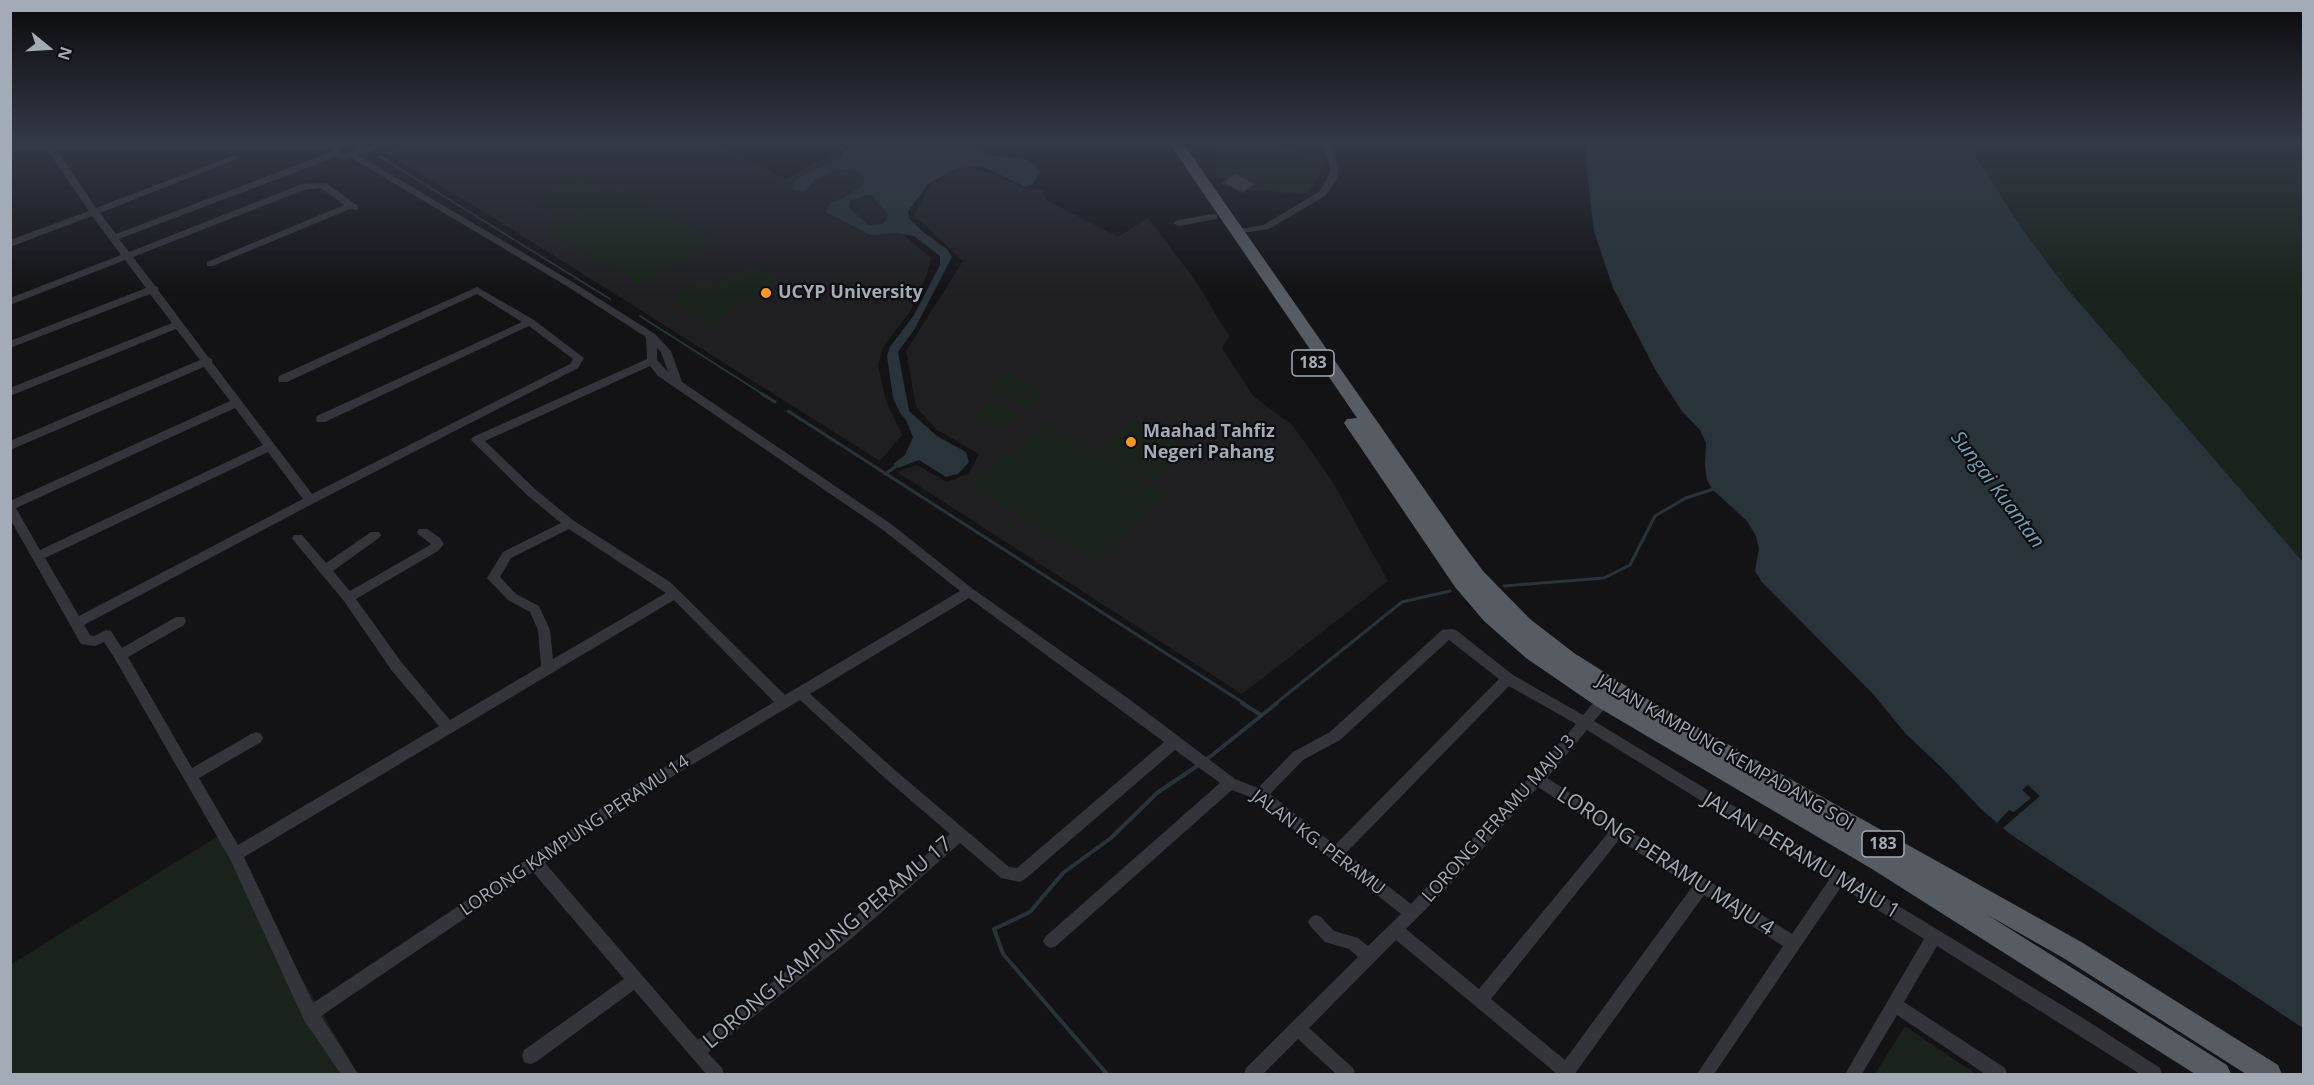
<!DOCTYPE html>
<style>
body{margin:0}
#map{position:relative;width:2314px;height:1085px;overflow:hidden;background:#131315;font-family:"Open Sans",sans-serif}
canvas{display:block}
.frame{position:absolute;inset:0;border:12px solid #a3abb6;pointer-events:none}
.north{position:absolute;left:18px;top:18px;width:60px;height:60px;-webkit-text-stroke:4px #0e0e10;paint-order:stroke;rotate:108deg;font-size:16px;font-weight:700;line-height:24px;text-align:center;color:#a3abb6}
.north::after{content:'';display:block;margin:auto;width:21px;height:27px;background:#a3abb6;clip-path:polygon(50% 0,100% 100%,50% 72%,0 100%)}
</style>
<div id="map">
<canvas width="2314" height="1085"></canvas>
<div class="frame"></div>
<div class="north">N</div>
</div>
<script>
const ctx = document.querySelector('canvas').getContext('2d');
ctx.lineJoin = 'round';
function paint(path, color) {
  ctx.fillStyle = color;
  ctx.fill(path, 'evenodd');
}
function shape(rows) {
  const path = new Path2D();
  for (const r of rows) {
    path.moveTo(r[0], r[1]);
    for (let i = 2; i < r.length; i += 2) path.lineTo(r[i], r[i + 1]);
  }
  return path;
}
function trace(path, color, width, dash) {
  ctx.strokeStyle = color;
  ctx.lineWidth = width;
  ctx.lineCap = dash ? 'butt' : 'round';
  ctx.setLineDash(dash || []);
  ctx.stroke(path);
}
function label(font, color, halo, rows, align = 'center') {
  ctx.font = font + ' "Open Sans",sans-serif';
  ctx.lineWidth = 4.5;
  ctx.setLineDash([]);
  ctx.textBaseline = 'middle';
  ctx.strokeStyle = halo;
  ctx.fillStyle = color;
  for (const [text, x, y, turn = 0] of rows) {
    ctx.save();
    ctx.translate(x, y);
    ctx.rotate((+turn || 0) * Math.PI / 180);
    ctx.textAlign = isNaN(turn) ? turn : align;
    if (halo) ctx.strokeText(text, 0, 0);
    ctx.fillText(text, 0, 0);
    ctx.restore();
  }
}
paint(shape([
 [413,143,717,143,786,179,833,153,875,176,893,226,931,258,927,274,910,312,883,347,878,365,886,401,902,435,880,461,494,218,381,150],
 [969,168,987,171,1026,189,1043,190,1046,200,1118,237,1148,218,1195,280,1229,336,1222,348,1253,396,1293,426,1331,479,1388,581,1242,694,897,472,917,465,947,482,969,473,979,454,937,430,916,407,906,351,963,261,914,215,930,185,950,173]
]), '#1f1f22');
paint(shape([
 [1216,143,1275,143,1326,161,1309,194,1246,190,1254,184,1235,175,1228,179,1215,178],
 [1968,143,2303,143,2303,562,2065,286,2020,226],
 [581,174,608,190,557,218,529,201],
 [620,186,715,240,640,285,543,228],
 [752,264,780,279,710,324,671,300,702,280,714,287],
 [1008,372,1046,392,1025,409,988,389],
 [993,400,1019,414,999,430,973,415],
 [1133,419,1188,448,1153,481,1098,451],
 [1042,424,1167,493,1096,561,970,486],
 [218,836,358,1074,11,1074,10,965],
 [1905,1026,1976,1074,1875,1074]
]), '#1a231b');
paint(shape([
 [868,143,973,143,978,150,994,156,1028,160,1035,165,1039,172,1033,184,1025,187,984,167,973,166,954,170,929,183,908,211,909,218,923,232,947,249,952,257,914,330,898,352,909,411,937,436,966,452,969,462,958,474,953,475,946,477,919,460,898,468,893,464,905,455,913,437,906,420,900,413,893,398,887,356,890,347,914,315,940,265,940,256,914,236,897,233,870,235,826,212,831,202,844,198,862,186,865,178,860,172,838,169,815,179,805,191,791,190,794,182,808,172,838,160,842,158,844,150],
 [865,195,873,195,875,200,888,214,887,220,882,224,868,225,849,208,850,201],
 [1586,143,1968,143,2020,226,2065,286,2303,562,2303,1028,2010,834,1982,810,1944,770,1905,733,1874,695,1761,581,1755,571,1759,549,1756,536,1747,521,1712,489,1707,480,1705,465,1706,443,1700,430,1681,410,1656,371,1613,288,1594,231,1586,163]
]), '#283439');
paint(shape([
 [2028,785,2040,796,2003,828,1997,823,2009,810,2014,812,2031,798,2022,790]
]), '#131315');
trace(shape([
 [834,143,847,152],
 [379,156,610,299],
 [640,316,764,395]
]), '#283439', 2);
trace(shape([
 [762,394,775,402],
 [788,411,1245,704],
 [885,474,898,465],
 [1504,586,1604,578,1630,565,1655,516,1686,498,1714,489],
 [1275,704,1402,602,1450,591]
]), '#283439', 3);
trace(shape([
 [1242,703,1261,715],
 [1206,760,1277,703],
 [1107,1074,1003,954,994,929,1030,912,1063,873,1111,838,1157,793,1200,764]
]), '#283439', 4);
const building = shape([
 [1235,174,1255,184,1243,192,1223,183,1235,174]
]);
paint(building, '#3e4145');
trace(building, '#2c2d31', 1.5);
paint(shape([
 [339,143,351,143,342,149,340,152,344,153,353,151,357,147,355,143,364,143,366,148,384,143,399,143,358,155,571,281,655,334,671,351,682,382,891,524,973,589,1129,699,1235,779,1258,788,1293,752,1330,732,1442,630,1451,629,1456,630,1513,675,1583,715,1599,696,1604,694,1609,696,1611,700,1609,704,1594,721,2083,1018,2160,1068,2162,1074,2140,1074,1937,946,1904,1002,2005,1068,2007,1074,1985,1074,1897,1015,1862,1074,1845,1074,1924,939,1841,887,1714,1074,1697,1074,1783,946,1704,895,1576,1072,1577,1074,1557,1074,1396,940,1309,1028,1353,1068,1355,1074,1336,1074,1298,1039,1263,1074,1244,1074,1246,1068,1358,957,1349,949,1325,942,1311,927,1308,922,1311,917,1316,915,1321,917,1334,931,1358,938,1368,946,1401,914,1255,799,1232,790,1056,946,1051,948,1046,946,1043,941,1046,936,1220,783,1175,750,1024,880,1019,882,1001,878,960,843,852,938,708,1053,722,1068,724,1074,706,1074,634,990,536,1062,530,1064,524,1062,522,1056,524,1050,624,979,533,872,321,1016,358,1074,341,1074,304,1020,230,859,115,659,104,642,95,646,81,644,10,519,10,501,230,401,204,367,10,450,10,441,200,360,176,329,10,396,10,388,172,323,150,294,10,348,10,341,146,288,125,260,10,305,10,298,121,255,92,216,10,247,10,240,89,211,48,151,10,151,10,145,339,143],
 [57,150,332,150,331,152,116,234,100,213,239,158,235,155,232,156,96,208,57,150],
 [336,157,344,159,350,157,565,285,646,337,647,359,473,437,471,440,528,496,561,523,503,552,487,578,508,600,530,612,538,630,541,666,450,720,402,663,356,599,438,551,444,544,440,538,427,529,419,529,417,532,419,535,431,544,430,545,350,591,333,571,379,538,381,535,379,532,371,532,326,563,302,535,294,535,292,538,294,541,344,601,392,671,439,726,238,845,199,778,261,742,263,738,261,734,256,732,251,734,192,768,128,657,184,625,186,621,184,617,176,617,122,648,111,631,106,630,94,636,90,635,84,625,314,503,578,368,584,358,534,320,477,287,279,376,278,379,279,382,287,382,477,294,522,322,317,416,316,419,317,422,325,422,529,326,573,359,570,364,312,494,212,362,212,359,209,358,158,290,158,287,155,286,133,257,304,190,321,188,344,205,207,262,207,266,213,266,350,209,358,210,358,206,326,183,302,184,129,252,119,239,336,157],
 [657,348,661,352,668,372,657,360,657,348],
 [650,366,658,376,883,530,960,591,785,695,670,582,574,521,536,490,485,441,650,366],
 [235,408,263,445,40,550,16,508,235,408],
 [268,452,303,499,79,616,45,558,268,452],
 [569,529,666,593,553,659,550,630,539,606,516,594,500,577,511,558,569,529],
 [969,598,1164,742,1017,868,1009,867,896,771,810,694,969,598],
 [674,600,774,702,633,786,484,889,313,1003,244,857,674,600],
 [1449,640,1499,679,1335,845,1270,794,1303,760,1340,740,1449,640],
 [1509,686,1576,724,1532,775,1411,904,1346,853,1509,686],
 [800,700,886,779,950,834,842,928,698,1040,545,863,643,794,800,700],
 [1587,730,1829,880,1792,934,1547,778,1587,730],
 [1538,787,1608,833,1479,989,1406,929,1447,888,1538,787],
 [1619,840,1692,887,1565,1060,1491,999,1619,840],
 [1322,143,1330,143,1339,168,1336,181,1325,196,1269,229,1236,234,1236,230,1263,225,1319,192,1326,181,1331,168,1322,143],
 [1214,214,1217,215,1217,219,1178,226,1173,223,1178,220,1214,214]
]), '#33353a');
paint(shape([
 [1169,143,1183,143,1457,536,1483,571,1530,619,1574,653,1642,696,2083,943,2278,1065,2282,1074,2246,1074,2065,959,1986,914,2227,1065,2231,1074,2195,1074,1872,869,1596,706,1526,658,1484,621,1455,587,1344,423,1347,419,1357,418,1169,143]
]), '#575b62');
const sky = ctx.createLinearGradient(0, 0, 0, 295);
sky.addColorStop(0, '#0a0a0c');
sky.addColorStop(0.48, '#333946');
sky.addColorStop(1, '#33394600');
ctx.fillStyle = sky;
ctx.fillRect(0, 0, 2314, 295);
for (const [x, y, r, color] of [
 [766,293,6,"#ff9820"],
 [1131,442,6,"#ff9820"]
]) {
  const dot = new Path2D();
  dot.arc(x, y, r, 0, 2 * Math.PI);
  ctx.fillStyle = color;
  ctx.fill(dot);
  trace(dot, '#0e0e10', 2);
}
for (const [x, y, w] of [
 [1313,363,42],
 [1883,844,42]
]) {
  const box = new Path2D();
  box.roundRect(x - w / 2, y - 13, w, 26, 4.5);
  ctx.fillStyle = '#0e0e10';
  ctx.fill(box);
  trace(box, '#a3abb6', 1.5);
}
label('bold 16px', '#a3abb6', null, [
 ["183",1313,363],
 ["183",1883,844]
]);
label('bold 18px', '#a3abb6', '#0e0e10', [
 ["UCYP University",778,293],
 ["Maahad Tahfiz",1143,432],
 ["Negeri Pahang",1143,453]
], 'left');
label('18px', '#a3abb6', '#0e0e10', [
 ["JALAN KAMPUNG KEMPADANG SOI",1725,753,30],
 ["LORONG PERAMU MAJU 3",1499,819,-48],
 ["LORONG KAMPUNG PERAMU 14",575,836,-34],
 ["JALAN KG. PERAMU",1318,843,37]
]);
label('italic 20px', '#76a0b5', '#0e0e10', [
 ["Sungai Kuantan",1997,490,53]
]);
label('21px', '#a3abb6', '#0e0e10', [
 ["JALAN PERAMU MAJU 1",1801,856,31],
 ["LORONG PERAMU MAJU 4",1665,862,33],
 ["LORONG KAMPUNG PERAMU 17",828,943,-40]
]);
</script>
